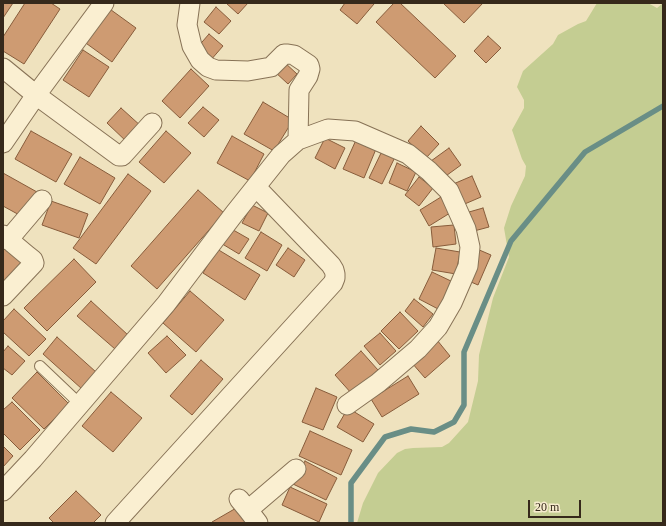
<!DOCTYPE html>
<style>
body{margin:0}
#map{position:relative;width:666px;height:526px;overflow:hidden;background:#efe2be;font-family:"Times New Roman",serif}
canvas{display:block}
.frame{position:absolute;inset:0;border:4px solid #36291b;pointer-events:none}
.scale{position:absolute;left:528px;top:500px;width:53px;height:18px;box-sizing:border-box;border:2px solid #36291b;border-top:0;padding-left:5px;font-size:12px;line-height:14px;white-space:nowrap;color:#36291b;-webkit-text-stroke:3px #f6eccd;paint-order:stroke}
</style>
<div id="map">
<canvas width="666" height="526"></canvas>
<div class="frame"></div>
<div class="scale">20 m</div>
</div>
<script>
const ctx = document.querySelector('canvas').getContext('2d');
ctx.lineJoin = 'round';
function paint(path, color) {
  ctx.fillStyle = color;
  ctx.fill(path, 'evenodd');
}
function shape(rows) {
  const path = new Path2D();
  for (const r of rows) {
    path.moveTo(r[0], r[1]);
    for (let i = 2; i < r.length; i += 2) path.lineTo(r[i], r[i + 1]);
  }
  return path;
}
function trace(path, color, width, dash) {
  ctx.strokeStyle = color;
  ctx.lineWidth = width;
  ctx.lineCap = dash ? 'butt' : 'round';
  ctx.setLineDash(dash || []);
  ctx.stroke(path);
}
paint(shape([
 [597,3,648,3,657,8,663,3,663,523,357,523,363,503,378,473,397,453,405,449,413,448,442,447,449,443,468,422,478,381,479,355,493,298,509,257,504,228,511,206,525,176,526,166,522,159,512,130,524,108,524,100,517,87,523,71,553,44,558,35,578,24,586,21]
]), '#c4cd92');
trace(shape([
 [351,523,351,483,385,437,411,429,434,432,454,422,464,405,464,352,511,241,585,152,663,106]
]), '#698e86', 5.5);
const building = shape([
 [3,3,13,3,3,18,3,3],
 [25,3,51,3,60,9,24,64,3,51,3,37,25,3],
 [226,3,248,3,238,14,226,3],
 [345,3,373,3,374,4,357,24,340,10,345,3],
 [394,3,400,3,456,56,435,78,376,22,394,3],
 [443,3,483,3,464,23,443,3],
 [107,7,136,28,112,62,83,41,107,7],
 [216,7,231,21,219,34,204,22,216,7],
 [209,34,223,46,210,61,196,49,209,34],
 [488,36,501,48,486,63,474,51,488,36],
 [83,50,109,67,89,97,63,80,83,50],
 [283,61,297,74,288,84,274,71,283,61],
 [191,69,209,86,180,118,162,101,191,69],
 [263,102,293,120,274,151,244,134,263,102],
 [203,107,219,120,204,137,188,123,203,107],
 [121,108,142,127,128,143,107,123,121,108],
 [421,126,439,144,426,158,408,141,421,126],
 [31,131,72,154,56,182,15,159,31,131],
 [166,131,191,153,164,183,139,162,166,131],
 [232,136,264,154,250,181,217,163,232,136],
 [325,138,345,148,335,169,315,158,325,138],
 [356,140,376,149,364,178,343,169,356,140],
 [449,148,461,165,443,178,431,161,449,148],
 [383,149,396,155,382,184,369,178,383,149],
 [80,157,115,178,100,204,64,184,80,157],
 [397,163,416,172,407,191,389,183,397,163],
 [3,173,37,192,23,217,3,206,3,173],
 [128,174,151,191,96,264,73,248,128,174],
 [472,176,481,197,460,206,451,185,472,176],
 [419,177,433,188,419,206,405,195,419,177],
 [198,190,224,213,157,289,131,266,198,190],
 [441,197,450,213,429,226,420,210,441,197],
 [51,201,88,214,79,238,42,225,51,201],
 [252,205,268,213,259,231,242,223,252,205],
 [483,208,489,227,474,231,469,212,483,208],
 [454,225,456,244,433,247,431,227,454,225],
 [228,227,249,239,239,254,219,242,228,227],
 [261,232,282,245,267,271,245,258,261,232],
 [3,246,25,262,3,283,3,246],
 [288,248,305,260,294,277,276,265,288,248],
 [436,248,460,252,456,274,432,270,436,248],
 [217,249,260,275,245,300,203,273,217,249],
 [477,249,491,255,478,285,464,279,477,249],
 [74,259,96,282,47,331,24,308,74,259],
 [432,272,453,282,440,310,419,299,432,272],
 [190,291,224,320,196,352,163,323,190,291],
 [414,299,433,314,423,327,405,311,414,299],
 [91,301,128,335,115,349,77,316,91,301],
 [14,309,46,339,29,356,3,332,3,321,14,309],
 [400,312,418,331,399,349,381,331,400,312],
 [380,333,396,351,380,365,364,346,380,333],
 [167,336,186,355,166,373,148,353,167,336],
 [57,337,96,372,82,389,43,354,57,337],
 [437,340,450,356,425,378,412,363,437,340],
 [8,346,25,361,12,375,3,368,3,352,8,346],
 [361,351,378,370,352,394,335,375,361,351],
 [201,360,223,379,192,415,170,396,201,360],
 [37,372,69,404,44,429,12,398,37,372],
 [408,376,419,394,382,417,371,399,408,376],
 [316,388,337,397,323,430,302,422,316,388],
 [111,392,142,418,113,452,82,426,111,392],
 [12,402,40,430,20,450,3,433,3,410,12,402],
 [348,408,374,424,363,442,337,427,348,408],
 [310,431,352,450,341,475,299,456,310,431],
 [3,446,13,456,3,467,3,446],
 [305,461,337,478,326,500,293,484,305,461],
 [290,487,327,504,319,522,282,505,290,487],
 [76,491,101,515,93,523,54,523,49,518,76,491],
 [238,507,246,523,213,523,212,522,238,507]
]);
paint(building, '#ce9b72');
trace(building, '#875c3b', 1);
const service = shape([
 [40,366,80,404]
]);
const minor = shape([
 [190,3,187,25,192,46,200,60,208,67,216,70,248,71,271,67,284,54,288,54,294,55,309,65,310,69,308,76,299,90,298,140],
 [3,68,36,95,119,156,122,156,123,155,152,123],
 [3,143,36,95,104,3],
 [3,235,28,256,33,260,34,263,3,296],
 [8,240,42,200],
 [3,491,33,459,166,304,234,214,281,155,298,140,328,129,355,131,408,154,429,171,449,191,466,229,470,247,468,266,452,303,438,327,418,349,378,383,347,405],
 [239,499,248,510,258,523],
 [248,510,296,469],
 [115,523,333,283,335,278,335,274,334,270,331,265,256,187]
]);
trace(service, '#877256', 12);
trace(minor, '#877256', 21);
trace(service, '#faefd1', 10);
trace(minor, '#faefd1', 19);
</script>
